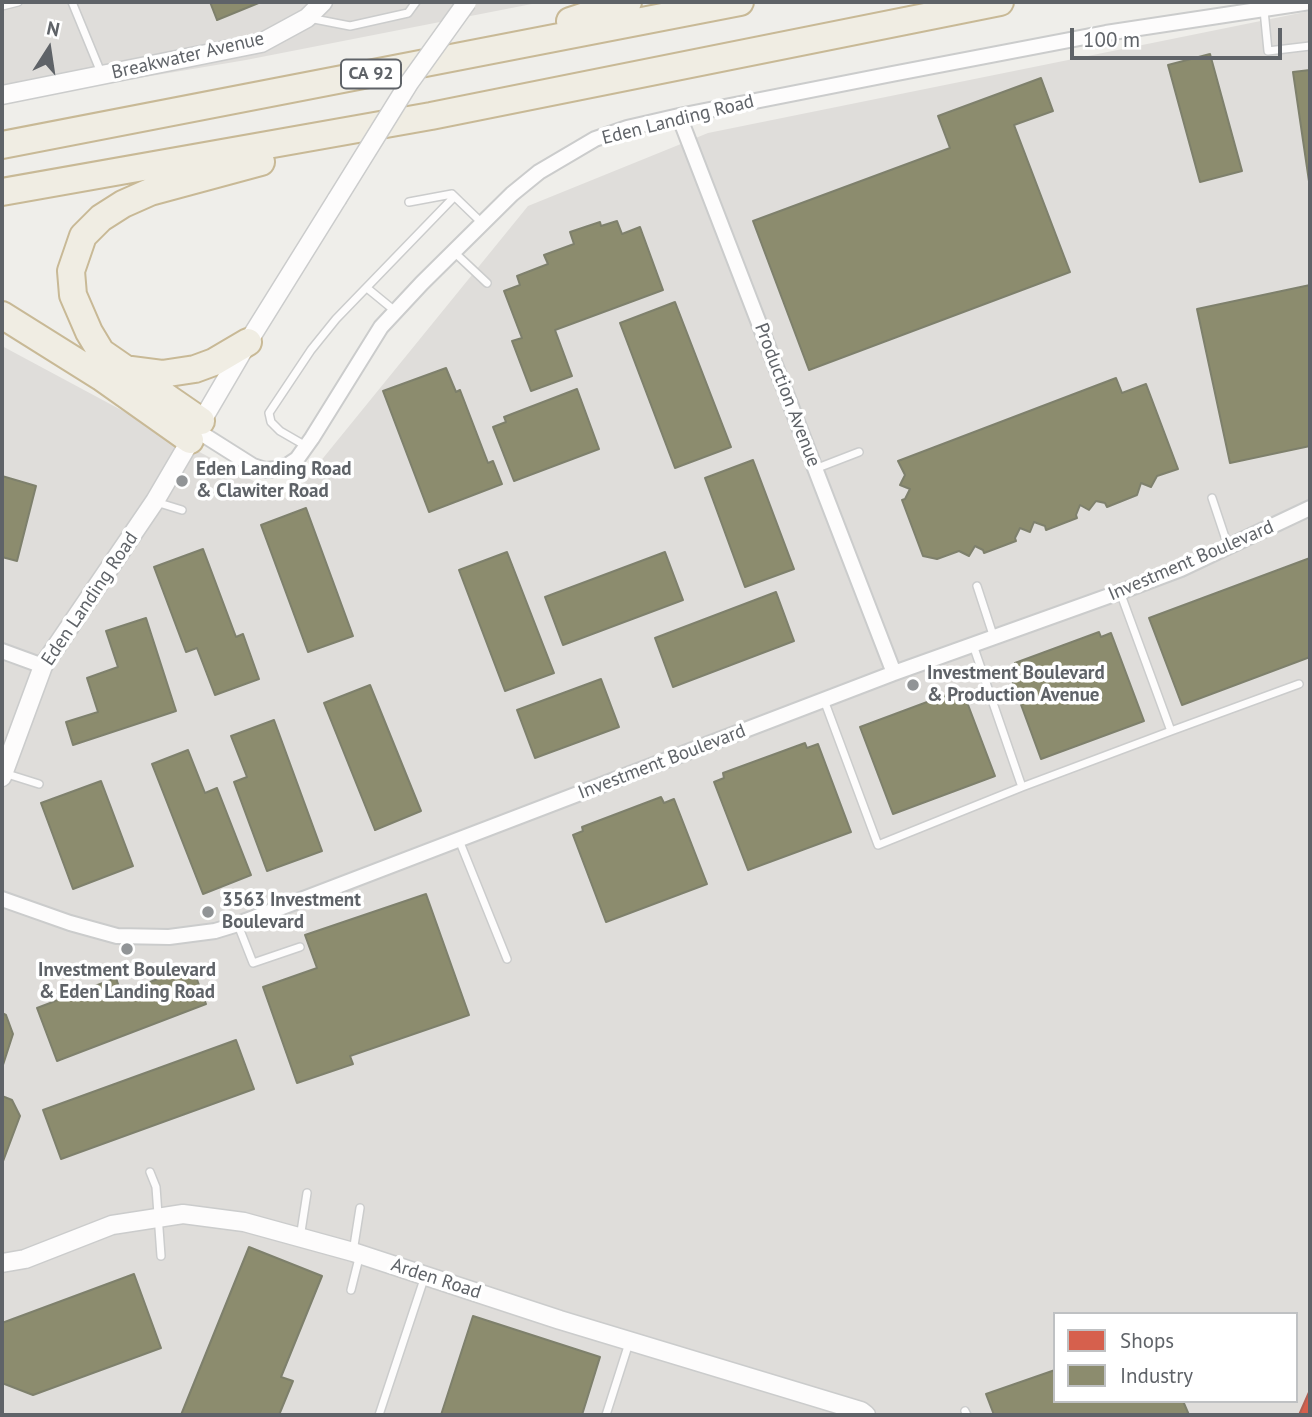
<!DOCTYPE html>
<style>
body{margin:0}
#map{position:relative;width:1312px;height:1417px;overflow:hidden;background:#efeeea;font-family:"PT Sans",sans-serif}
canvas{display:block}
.frame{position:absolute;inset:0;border:4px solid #5f6368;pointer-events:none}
.legend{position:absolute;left:1053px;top:1312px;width:245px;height:91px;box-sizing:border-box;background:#fff;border:2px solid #bfc1c3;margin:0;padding:9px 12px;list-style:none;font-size:21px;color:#5f6368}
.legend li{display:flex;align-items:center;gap:14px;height:35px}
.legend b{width:35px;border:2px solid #bfc1c3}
.north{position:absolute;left:14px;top:14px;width:70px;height:70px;-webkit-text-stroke:5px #fff;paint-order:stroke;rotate:12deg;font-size:19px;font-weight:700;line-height:28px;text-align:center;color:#5f6368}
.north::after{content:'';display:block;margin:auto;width:24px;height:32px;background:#5f6368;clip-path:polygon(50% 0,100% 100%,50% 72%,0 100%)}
.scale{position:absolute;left:1070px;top:28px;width:212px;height:32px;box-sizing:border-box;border:4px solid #5f6368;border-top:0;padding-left:9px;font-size:21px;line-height:24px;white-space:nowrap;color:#5f6368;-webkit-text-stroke:5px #fff;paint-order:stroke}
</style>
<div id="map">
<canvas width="1312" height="1417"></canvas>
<div class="frame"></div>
<ul class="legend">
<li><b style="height:19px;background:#d6604d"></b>Shops</li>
<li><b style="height:19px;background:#8c8c6e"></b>Industry</li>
</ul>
<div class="north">N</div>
<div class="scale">100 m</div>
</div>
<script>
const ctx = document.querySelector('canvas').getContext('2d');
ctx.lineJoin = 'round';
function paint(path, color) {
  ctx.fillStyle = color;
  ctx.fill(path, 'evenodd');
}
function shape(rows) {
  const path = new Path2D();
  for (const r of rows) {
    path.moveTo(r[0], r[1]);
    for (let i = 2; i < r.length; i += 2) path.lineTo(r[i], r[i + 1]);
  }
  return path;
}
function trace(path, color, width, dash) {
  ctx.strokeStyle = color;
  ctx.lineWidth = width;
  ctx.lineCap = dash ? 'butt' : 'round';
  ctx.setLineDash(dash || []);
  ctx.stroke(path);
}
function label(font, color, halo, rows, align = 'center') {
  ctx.font = font + ' "PT Sans",sans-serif';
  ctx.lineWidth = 7;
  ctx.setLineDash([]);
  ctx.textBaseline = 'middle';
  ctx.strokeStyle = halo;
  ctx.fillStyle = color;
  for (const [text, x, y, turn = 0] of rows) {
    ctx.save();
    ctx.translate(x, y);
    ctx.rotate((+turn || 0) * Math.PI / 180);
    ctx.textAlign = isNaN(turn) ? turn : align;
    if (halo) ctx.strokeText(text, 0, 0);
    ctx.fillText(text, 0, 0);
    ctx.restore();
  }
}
paint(shape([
 [2,2,542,2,246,60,2,101],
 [1310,11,1310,1415,2,1415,2,346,289,500,528,206,708,133],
 [1055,1314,1296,1314,1296,1401,1055,1401]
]), '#dfddda');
const shops = shape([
 [1310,1390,1310,1415,1299,1415,1310,1390]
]);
paint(shops, '#d6604d');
trace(shops, '#b26155', 2);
const industry = shape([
 [210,2,261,2,217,20,210,2],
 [1210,54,1242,171,1200,182,1168,65,1210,54],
 [1310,70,1310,188,1293,72,1310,70],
 [1041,78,1053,111,1014,125,1070,272,809,370,753,221,950,148,938,116,1041,78],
 [617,221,622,234,640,227,663,290,555,330,572,376,531,391,512,341,522,338,504,291,520,285,517,276,548,264,544,255,574,244,570,232,600,222,601,226,617,221],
 [1310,285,1310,446,1230,463,1197,309,1310,285],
 [675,302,731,447,675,468,620,323,675,302],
 [446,368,456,392,460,390,488,463,493,461,502,484,429,512,383,391,446,368],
 [1116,378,1122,393,1146,384,1178,469,1157,476,1151,487,1141,483,1137,495,1107,507,1105,503,1096,501,1089,510,1080,505,1076,515,1077,518,1046,530,1045,526,1034,522,1030,532,1020,528,1015,538,1016,541,984,553,983,550,975,546,969,556,959,551,937,559,923,556,902,500,905,499,910,489,900,485,905,475,898,461,1116,378],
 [577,389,599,449,514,481,493,427,506,422,504,417,577,389],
 [753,460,794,569,745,587,705,478,753,460],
 [2,476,36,486,17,561,2,557,2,476],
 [306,508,353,636,308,652,261,525,306,508],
 [203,549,236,637,243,634,259,679,215,695,197,648,186,652,154,567,203,549],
 [507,552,554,673,505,691,459,570,507,552],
 [665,552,683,600,563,645,545,597,665,552],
 [1310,558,1310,657,1182,705,1149,618,1310,558],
 [776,592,794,641,673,687,655,638,776,592],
 [146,618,176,711,73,745,66,722,98,712,87,678,118,667,106,631,146,618],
 [1099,632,1101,637,1111,633,1144,721,1041,759,1009,672,1017,669,1015,663,1099,632],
 [601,679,619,727,535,758,517,710,601,679],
 [370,685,421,811,375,830,324,703,370,685],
 [962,689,995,776,893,814,860,727,962,689],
 [274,720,322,851,267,871,234,782,247,777,231,736,274,720],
 [805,743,807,748,818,744,851,832,748,870,714,782,724,778,723,773,805,743],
 [188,750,205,793,217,788,251,875,203,894,152,764,188,750],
 [101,781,133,866,73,889,41,803,101,781],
 [661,797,664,803,674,799,707,884,606,922,573,835,583,831,582,827,661,797],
 [426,894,469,1015,350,1056,353,1064,297,1083,263,987,317,968,305,935,426,894],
 [192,966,206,1004,57,1061,37,1008,116,978,121,993,192,966],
 [2,1013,6,1015,13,1034,2,1068,2,1013],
 [236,1040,254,1089,61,1159,43,1110,236,1040],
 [2,1096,12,1100,20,1116,2,1164,2,1096],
 [249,1247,322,1276,281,1377,293,1381,279,1415,181,1415,249,1247],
 [134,1274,161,1348,33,1395,2,1383,2,1323,134,1274],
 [473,1316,600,1357,582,1415,441,1415,473,1316],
 [1055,1370,1055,1401,1183,1401,1189,1415,994,1415,986,1394,1055,1370]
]);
paint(industry, '#8c8c6e');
trace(industry, '#7e806c', 2);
const service = shape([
 [72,2,102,75],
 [2,6,18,2],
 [1264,10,1268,51,1310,46],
 [309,18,350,26,408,13,416,2],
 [409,202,452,194,482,223],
 [454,252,487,283],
 [367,288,395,311],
 [306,446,280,431,271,422,269,413,311,350,336,319,454,197],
 [815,469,859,452],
 [1212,498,1228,546],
 [156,502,182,510],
 [977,586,994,638],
 [1120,592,1171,731,1299,684],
 [973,645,1022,787,1171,731],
 [824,700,878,845,1022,787],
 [4,773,39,784],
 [459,840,507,959],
 [238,925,253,963,300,947],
 [150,1172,156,1187,161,1256],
 [300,1238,307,1193],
 [353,1252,360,1208],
 [351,1290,360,1254],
 [965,1411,967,1415],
 [379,1415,425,1276],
 [606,1415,629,1343]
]);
const minor = shape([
 [679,116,894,673],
 [196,430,253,466,265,470,277,469,288,465,297,459,312,438,381,327,422,283,512,194,539,172,595,139,627,128,679,116,892,74,1106,33,1310,2],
 [2,651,43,666],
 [2,899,70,923,117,936,169,937,215,931,238,924,894,673,1120,592,1181,569,1310,508]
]);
const tertiary = shape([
 [2,95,261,43,307,18,323,2],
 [2,777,43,666,155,501,248,342,337,199],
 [2,1263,25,1259,112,1225,183,1214,244,1222,353,1252,560,1320,861,1411,866,1415]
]);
const motorway = shape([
 [570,21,628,2],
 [2,145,740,2],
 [2,192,431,116,1000,2],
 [2,315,101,377,190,440],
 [131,370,162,374,195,369,214,362,248,342],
 [201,421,101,352,89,332,73,295,71,271,83,236,101,218,123,204,150,192,261,162]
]);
trace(service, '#cbcccc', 10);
trace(minor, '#cbcccc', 18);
trace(tertiary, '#cbcccc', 21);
trace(motorway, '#c8b996', 30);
trace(service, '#fdfcfc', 7);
trace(minor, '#fdfcfc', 14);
trace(tertiary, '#fdfcfc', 18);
trace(motorway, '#f0ede3', 26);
const tertiaryBridge = shape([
 [337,199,409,83,467,2]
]);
trace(tertiaryBridge, '#cbcccc', 21, []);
trace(tertiaryBridge, '#fdfcfc', 18);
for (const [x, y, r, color] of [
 [182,481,7,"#919496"],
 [913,685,7,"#919496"],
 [208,912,7,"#919496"],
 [127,949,7,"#919496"]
]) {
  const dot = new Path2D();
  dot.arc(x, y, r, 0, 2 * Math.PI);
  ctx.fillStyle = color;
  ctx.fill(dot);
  trace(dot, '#fff', 2.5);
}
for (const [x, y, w] of [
 [371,74,60]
]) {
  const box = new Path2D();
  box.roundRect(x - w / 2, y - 14.5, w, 29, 5);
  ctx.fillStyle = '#fff';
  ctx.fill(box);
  trace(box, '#5f6368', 2);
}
label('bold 18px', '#5f6368', null, [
 ["CA 92",371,74]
]);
label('19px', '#5f6368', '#fff', [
 ["Breakwater Avenue",188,56,-13],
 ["Eden Landing Road",678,120,-14],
 ["Production Avenue",787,395,69],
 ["Investment Boulevard",1191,561,-23],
 ["Eden Landing Road",90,599,-56],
 ["Investment Boulevard",662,762,-21],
 ["Arden Road",436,1279,18]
]);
label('bold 19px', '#5f6368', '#fff', [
 ["Eden Landing Road",196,470],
 ["& Clawiter Road",196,492],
 ["Investment Boulevard",927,674],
 ["& Production Avenue",927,696],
 ["3563 Investment",222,901],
 ["Boulevard",222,923],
 ["Investment Boulevard",127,971,"center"],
 ["& Eden Landing Road",127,993,"center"]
], 'left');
</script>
